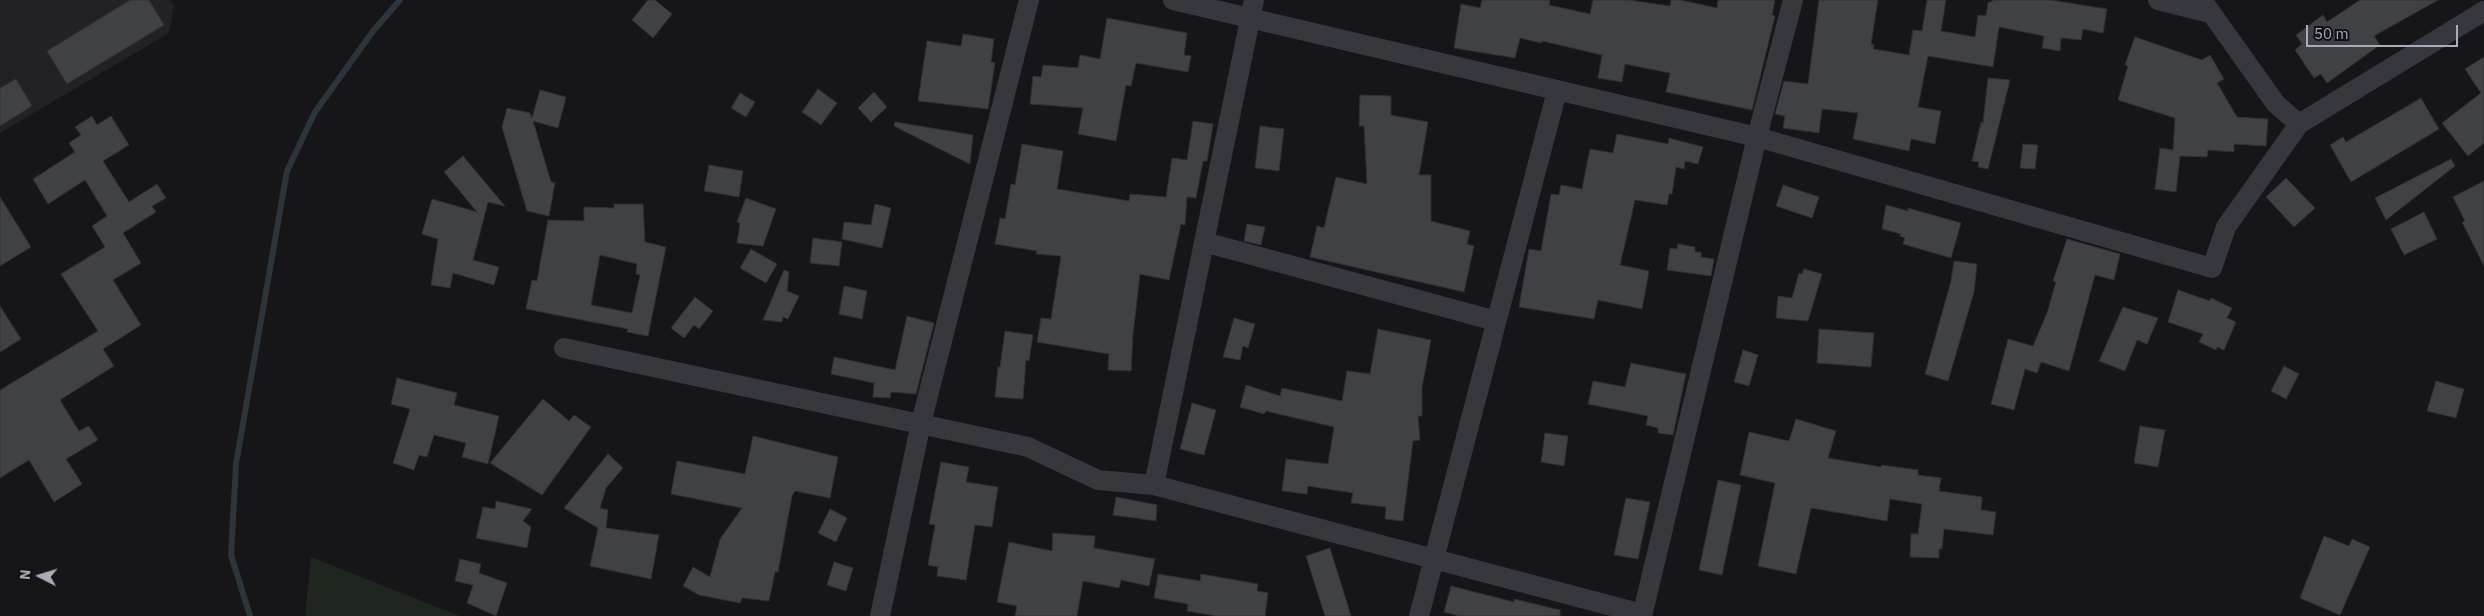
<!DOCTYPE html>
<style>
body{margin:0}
#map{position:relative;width:2484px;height:616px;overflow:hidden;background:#161618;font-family:"IBM Plex Sans",sans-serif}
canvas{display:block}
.north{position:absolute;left:15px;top:551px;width:50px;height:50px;-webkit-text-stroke:4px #111113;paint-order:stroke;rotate:275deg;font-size:14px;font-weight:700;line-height:20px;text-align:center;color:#a8adb8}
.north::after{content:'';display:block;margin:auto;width:18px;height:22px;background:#a8adb8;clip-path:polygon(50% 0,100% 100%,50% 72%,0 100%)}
.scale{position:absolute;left:2306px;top:25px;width:152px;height:22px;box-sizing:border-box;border:2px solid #a8adb8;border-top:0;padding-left:6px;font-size:15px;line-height:18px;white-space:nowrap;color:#a8adb8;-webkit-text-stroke:4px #111113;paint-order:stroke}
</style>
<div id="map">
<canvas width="2484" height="616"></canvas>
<div class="north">N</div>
<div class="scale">50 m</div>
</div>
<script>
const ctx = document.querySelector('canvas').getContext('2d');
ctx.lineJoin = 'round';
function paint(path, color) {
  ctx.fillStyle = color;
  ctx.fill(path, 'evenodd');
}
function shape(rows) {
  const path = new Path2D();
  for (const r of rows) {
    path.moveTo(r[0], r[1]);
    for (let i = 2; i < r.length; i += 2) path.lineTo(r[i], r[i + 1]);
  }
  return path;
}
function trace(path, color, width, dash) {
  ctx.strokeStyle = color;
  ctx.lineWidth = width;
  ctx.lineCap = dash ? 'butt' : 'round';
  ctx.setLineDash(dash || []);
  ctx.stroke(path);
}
paint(shape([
 [0,0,170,0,174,6,169,33,0,133]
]), '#222225');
paint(shape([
 [311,557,460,616,305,616]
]), '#1e261f');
trace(shape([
 [250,616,231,555,236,464,287,171,315,112,373,31,400,0]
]), '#2c353c', 6);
const building = shape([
 [130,0,149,0,164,25,67,84,47,51,130,0],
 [648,0,655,0,672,14,653,38,632,20,648,0],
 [1482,0,1550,0,1549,5,1590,14,1593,0,1628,0,1670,6,1671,0,1680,0,1717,8,1718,0,1775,0,1772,15,1775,16,1752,110,1666,92,1670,73,1625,64,1622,82,1598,78,1602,55,1542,41,1541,43,1520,38,1515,58,1454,48,1461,4,1480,8,1482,0],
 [1819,0,1878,0,1871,44,1874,45,1873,49,1909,55,1913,30,1922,31,1927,0,1946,0,1941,31,1975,37,1978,15,1986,16,1988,3,1994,0,2050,0,2107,9,2103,33,2083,29,2081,40,2061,38,2060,51,2042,48,2044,36,1999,27,1993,67,1928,56,1918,107,1941,111,1935,144,1911,139,1909,151,1853,139,1858,113,1822,109,1819,133,1783,128,1785,116,1775,114,1784,81,1808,84,1819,0],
 [2360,0,2438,0,2374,36,2380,45,2327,83,2321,74,2314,78,2295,50,2302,44,2296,35,2323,15,2327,22,2360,0],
 [1107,18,1187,33,1184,55,1191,56,1188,72,1136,63,1131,86,1126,85,1116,141,1078,134,1083,108,1030,104,1033,76,1041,77,1043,65,1078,68,1080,55,1100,59,1107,18],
 [963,34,994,39,991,62,995,63,988,109,918,101,927,41,961,46,963,34],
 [2135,37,2202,60,2210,55,2224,79,2217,83,2237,117,2268,119,2266,146,2234,144,2234,152,2208,150,2207,157,2180,156,2176,192,2155,189,2160,148,2173,150,2175,118,2118,100,2128,66,2125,65,2135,37],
 [2484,57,2484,143,2468,156,2442,123,2481,93,2465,69,2484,57],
 [1988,78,2010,80,1988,169,1978,167,1979,162,1972,161,1981,122,1983,123,1988,78],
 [16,79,32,106,0,126,0,88,16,79],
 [818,89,837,103,821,125,802,112,818,89],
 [540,90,566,97,558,128,533,121,551,182,555,183,549,216,527,211,502,127,507,108,530,113,532,118,540,90],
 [874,92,887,107,871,122,858,108,874,92],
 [740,93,755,102,746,117,731,108,740,93],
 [1360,95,1391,96,1391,115,1428,122,1419,175,1431,175,1431,221,1470,231,1467,244,1474,246,1464,292,1310,257,1317,226,1324,228,1336,177,1367,184,1364,126,1359,126,1360,95],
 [2421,98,2439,129,2351,182,2330,145,2343,137,2346,142,2421,98],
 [92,116,97,125,111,116,129,145,103,161,129,202,157,184,166,198,152,206,156,212,123,233,141,263,113,280,141,325,103,349,114,366,60,400,79,431,89,426,98,440,66,459,82,484,54,502,29,460,0,478,0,390,98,331,61,274,105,247,92,226,107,216,85,180,48,204,33,179,75,152,69,143,81,135,75,127,92,116],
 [1193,121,1213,124,1207,161,1203,161,1196,198,1187,197,1185,225,1181,224,1169,280,1140,274,1133,334,1131,371,1108,370,1109,354,1037,342,1041,318,1051,319,1061,256,1036,254,1037,251,995,244,1000,218,1005,219,1011,184,1015,185,1022,144,1063,151,1057,189,1129,201,1130,194,1166,197,1172,158,1187,160,1193,121],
 [895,122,973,135,970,164,894,126,895,122],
 [1260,126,1284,129,1279,171,1255,168,1260,126],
 [1617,134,1668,144,1669,138,1703,147,1698,164,1685,161,1684,169,1676,167,1672,194,1669,194,1667,205,1635,200,1620,265,1649,271,1642,309,1598,300,1594,319,1519,307,1529,249,1541,251,1551,194,1559,195,1561,185,1582,189,1590,149,1613,153,1617,134],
 [2023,144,2038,145,2035,169,2020,168,2023,144],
 [463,156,505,206,488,202,473,260,499,267,494,285,453,273,450,288,431,285,438,239,422,234,432,199,477,212,444,172,463,156],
 [2451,159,2455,166,2386,220,2375,198,2451,159],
 [709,165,743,171,739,197,704,191,709,165],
 [2286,178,2315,208,2294,227,2266,197,2286,178],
 [2484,181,2484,266,2462,222,2465,221,2453,197,2484,181],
 [1783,185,1819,197,1812,218,1776,206,1783,185],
 [0,197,31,247,0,266,0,197],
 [746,198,776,209,763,246,737,243,740,223,737,222,746,198],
 [614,204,643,204,645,242,666,247,648,336,627,332,628,329,526,309,532,280,537,281,548,220,584,221,584,207,614,208,614,204],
 [600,255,637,264,636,274,640,275,632,313,591,305,600,255],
 [875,204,891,208,882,248,842,239,844,222,871,225,875,204],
 [1886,205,1908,211,1908,208,1961,223,1951,258,1903,244,1905,238,1900,236,1901,234,1882,229,1886,205],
 [2424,212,2437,239,2404,255,2391,229,2424,212],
 [1247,224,1265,227,1261,245,1244,241,1247,224],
 [813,238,842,242,839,266,810,263,813,238],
 [2067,239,2120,254,2114,280,2095,275,2069,371,2041,362,2037,373,2025,369,2014,410,1991,404,2008,339,2033,346,2047,313,2056,282,2053,281,2067,239],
 [1678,244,1695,247,1695,252,1701,252,1701,257,1714,259,1711,276,1667,270,1670,248,1677,249,1678,244],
 [751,249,777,264,766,283,740,268,751,249],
 [1954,261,1977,264,1974,292,1948,381,1925,374,1951,281,1954,261],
 [1804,269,1822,274,1808,321,1776,318,1778,296,1792,298,1799,273,1802,274,1804,269],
 [784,270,789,272,787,291,799,296,788,319,783,317,782,322,763,320,784,270],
 [844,286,867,291,862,319,839,314,844,286],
 [2178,290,2210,301,2211,298,2232,308,2227,318,2236,322,2224,350,2217,347,2216,350,2199,342,2203,334,2168,322,2178,290],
 [695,297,713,311,699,329,694,325,684,338,671,328,695,297],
 [0,306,21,339,0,352,0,306],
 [2123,307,2158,318,2147,344,2137,340,2125,371,2099,361,2123,307],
 [907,316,934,323,916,394,891,392,890,398,873,397,874,383,831,374,834,357,895,370,907,316],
 [1234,318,1255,324,1248,348,1243,346,1240,360,1223,357,1234,318],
 [1378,329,1431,340,1422,387,1422,416,1418,416,1420,440,1413,441,1403,521,1385,519,1386,507,1351,503,1353,493,1308,486,1307,494,1282,491,1286,459,1328,464,1334,427,1266,411,1264,414,1240,407,1246,385,1280,396,1282,388,1342,401,1347,371,1370,374,1378,329],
 [1819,329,1874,333,1871,367,1817,363,1819,329],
 [1005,331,1033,335,1029,361,1026,360,1023,399,995,397,998,367,1000,367,1005,331],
 [1743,350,1758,355,1749,386,1734,382,1743,350],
 [1631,363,1686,374,1673,435,1658,433,1658,428,1646,425,1648,416,1588,404,1593,381,1625,387,1631,363],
 [2284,366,2299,374,2286,399,2271,391,2284,366],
 [397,378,457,393,454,405,499,416,488,464,462,457,466,443,434,435,427,457,419,455,414,470,393,463,410,409,391,404,397,378],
 [2436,381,2464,389,2456,418,2427,411,2436,381],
 [543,399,569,421,574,415,591,427,542,495,490,463,543,399],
 [1192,403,1216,410,1204,455,1180,449,1192,403],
 [1796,419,1836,431,1828,458,1881,467,1882,465,1918,470,1918,475,1941,478,1939,491,1982,497,1981,510,1996,512,1993,535,1944,529,1942,549,1939,549,1939,558,1910,557,1911,534,1918,534,1922,504,1890,499,1887,521,1811,508,1796,574,1758,566,1775,483,1740,475,1749,432,1789,441,1796,419],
 [2140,426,2165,430,2158,467,2134,463,2140,426],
 [1545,433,1568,436,1564,466,1541,462,1545,433],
 [753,436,838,457,830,498,795,491,792,496,778,572,775,572,769,601,742,598,740,603,699,595,683,586,693,567,710,577,720,539,742,508,671,494,677,461,745,474,753,436],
 [608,454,623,468,606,488,600,508,608,510,606,528,659,535,651,579,590,566,598,528,564,508,608,454],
 [941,462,969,467,966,482,998,487,992,527,975,525,966,580,937,576,938,567,928,565,935,525,929,524,941,462],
 [1718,480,1741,485,1722,575,1699,570,1718,480],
 [1116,497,1157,505,1156,521,1113,515,1116,497],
 [1626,498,1650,502,1638,559,1614,555,1626,498],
 [496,501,532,509,523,521,531,527,527,548,476,538,483,507,495,509,496,501],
 [830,509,847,518,836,542,818,533,830,509],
 [1053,533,1095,536,1094,548,1155,559,1149,586,1121,580,1119,588,1083,581,1077,616,1015,616,1017,606,997,602,1009,542,1052,551,1053,533],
 [2324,536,2349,546,2352,539,2370,547,2340,615,2300,598,2324,536],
 [1330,548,1351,616,1325,616,1306,556,1330,548],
 [460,559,481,564,479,573,507,583,496,616,467,603,473,585,455,581,460,559],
 [834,562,853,568,846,591,827,585,834,562],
 [1158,574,1200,581,1201,574,1258,584,1257,591,1268,593,1265,616,1216,616,1187,611,1188,604,1154,598,1158,574],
 [1451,586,1514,602,1514,599,1560,610,1560,616,1459,616,1444,612,1451,586]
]);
paint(building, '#404145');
trace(building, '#303034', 1);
trace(shape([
 [1173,0,1757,137,2212,268,2226,227,2299,124,2484,11],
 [2158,0,2210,13],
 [2202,0,2276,104,2299,124],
 [1204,242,1496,321],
 [564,348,1028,447,1098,480,1154,485,1642,614],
 [1154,485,1254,0],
 [880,616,921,423,1029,0],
 [1419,616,1557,91],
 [1642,616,1757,137,1793,0]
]), '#37383d', 20);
</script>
